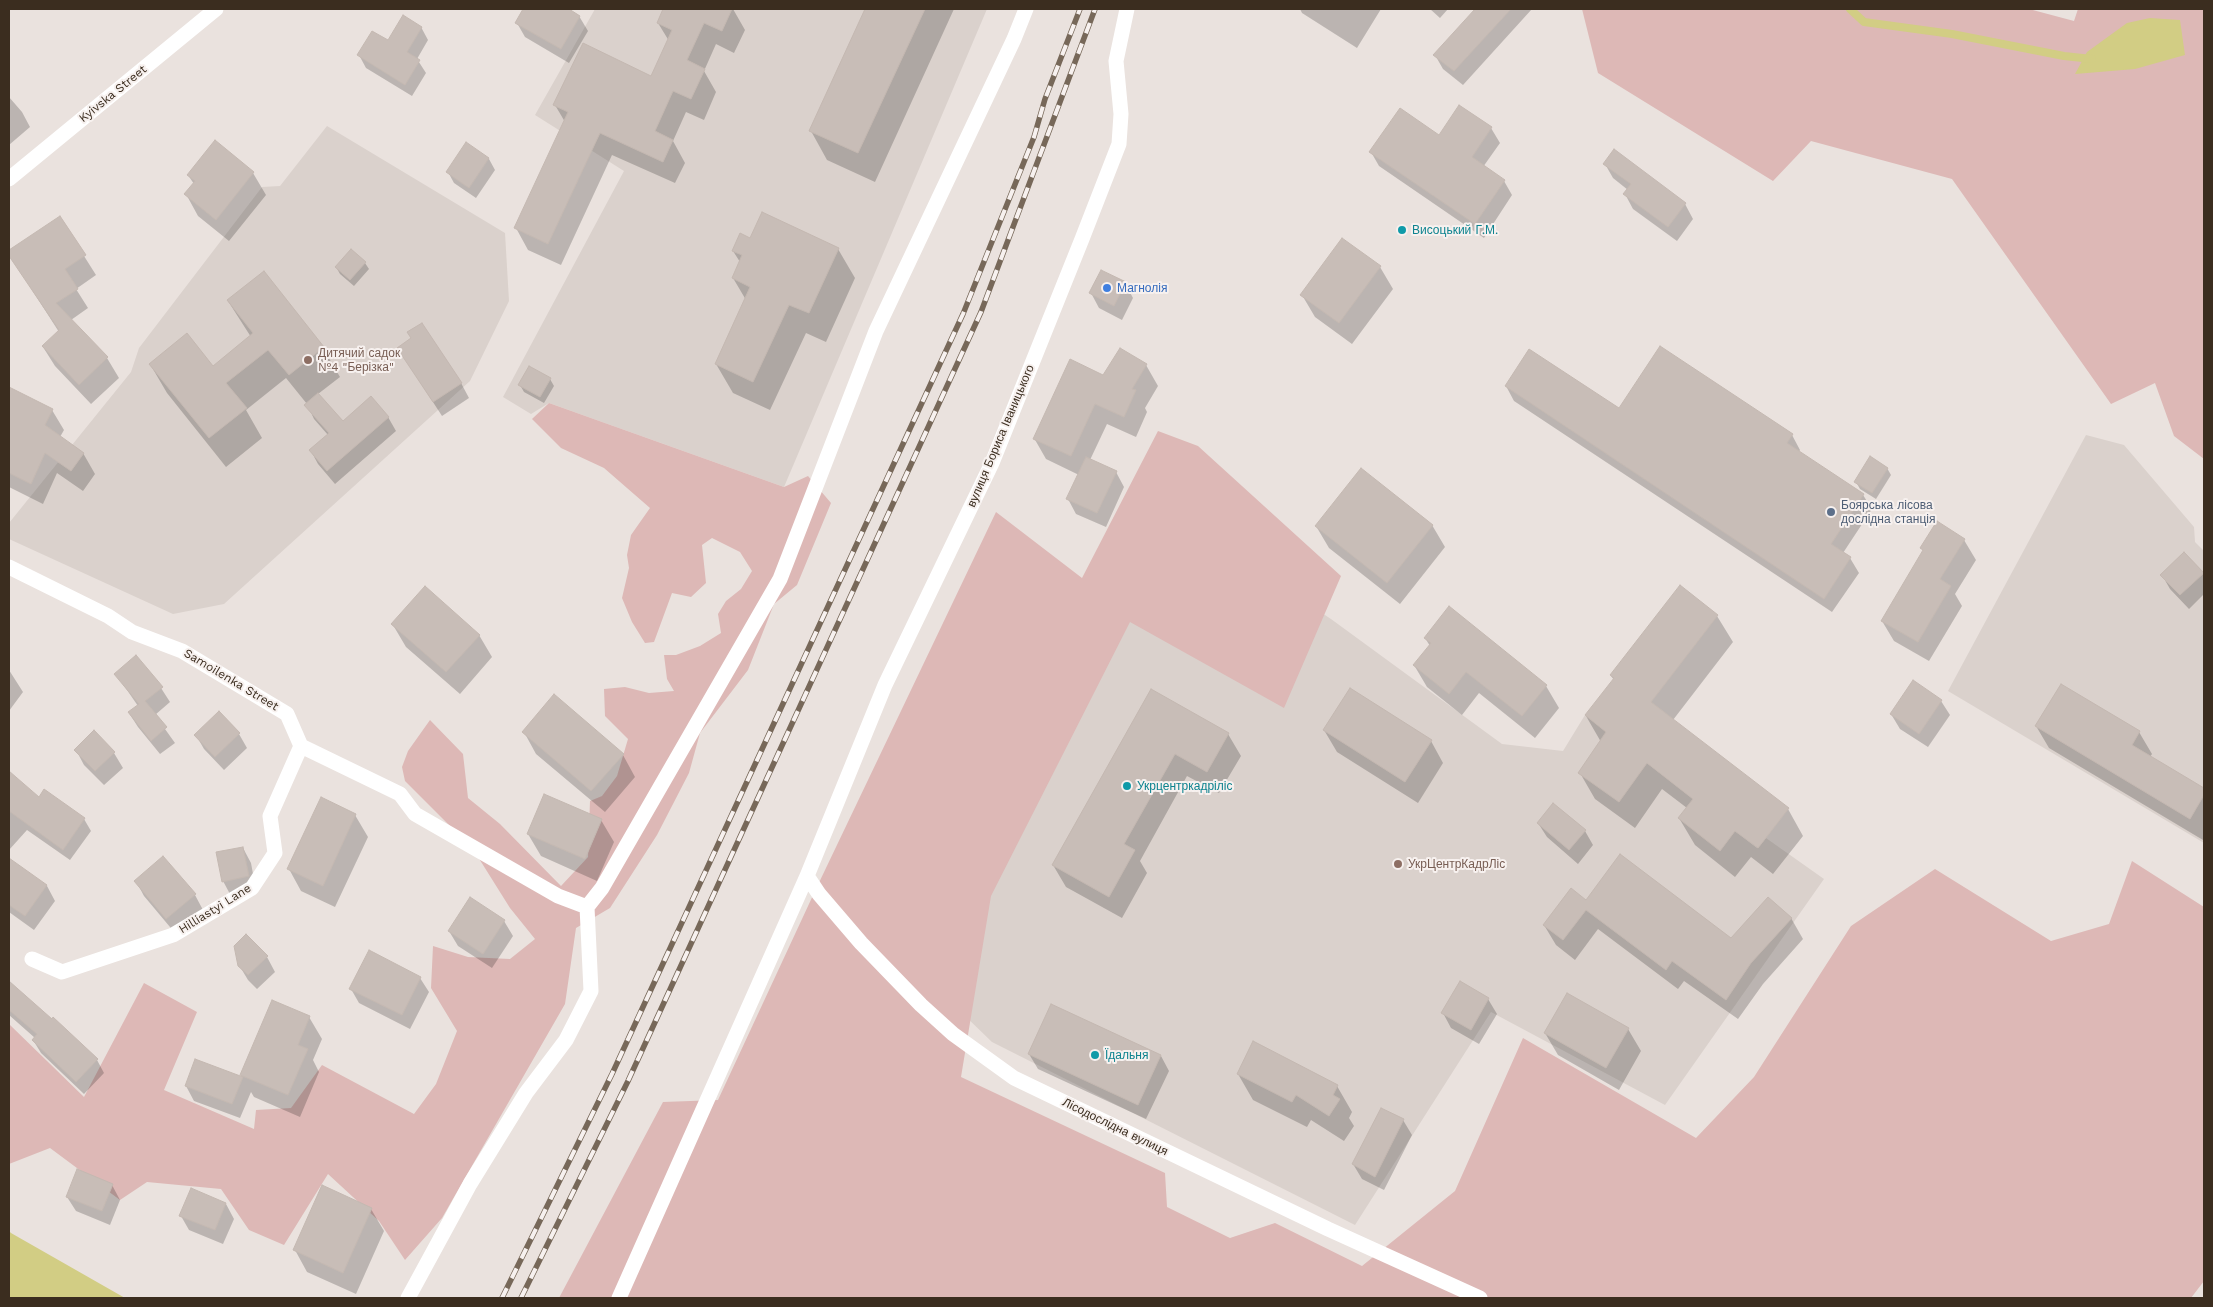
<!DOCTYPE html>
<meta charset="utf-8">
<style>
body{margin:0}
#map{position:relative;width:2213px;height:1307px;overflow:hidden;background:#eae2de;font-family:"Work Sans",sans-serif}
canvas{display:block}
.frame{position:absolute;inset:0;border:10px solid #3b2d1f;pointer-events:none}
</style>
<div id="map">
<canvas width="2213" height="1307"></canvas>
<div class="frame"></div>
</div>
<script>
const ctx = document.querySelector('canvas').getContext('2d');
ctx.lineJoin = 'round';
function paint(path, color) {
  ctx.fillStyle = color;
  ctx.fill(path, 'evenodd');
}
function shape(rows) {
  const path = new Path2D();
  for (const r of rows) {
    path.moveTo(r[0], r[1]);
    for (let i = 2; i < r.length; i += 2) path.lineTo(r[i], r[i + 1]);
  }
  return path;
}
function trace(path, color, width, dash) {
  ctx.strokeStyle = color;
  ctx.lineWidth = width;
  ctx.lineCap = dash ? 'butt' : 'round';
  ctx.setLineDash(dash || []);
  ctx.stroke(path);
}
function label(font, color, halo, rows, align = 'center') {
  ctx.font = font + ' "Work Sans",sans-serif';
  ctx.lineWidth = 4;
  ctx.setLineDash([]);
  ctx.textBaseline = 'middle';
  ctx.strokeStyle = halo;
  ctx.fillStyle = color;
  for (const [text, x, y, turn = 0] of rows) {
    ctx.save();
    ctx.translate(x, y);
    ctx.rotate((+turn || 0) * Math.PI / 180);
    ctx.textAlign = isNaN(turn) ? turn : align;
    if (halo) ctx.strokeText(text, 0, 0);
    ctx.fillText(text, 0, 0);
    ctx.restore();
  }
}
paint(shape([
 [595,9,987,9,784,487,549,403,531,414,503,397,624,171,535,115],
 [327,126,505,233,509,301,470,381,224,604,173,614,9,539,9,523,131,372,139,348,262,187,280,186],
 [2086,435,2124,445,2194,527,2195,542,2204,551,2204,843,1948,691],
 [1179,519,1331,619,1502,744,1563,751,1585,715,1757,848,1766,838,1824,879,1665,1105,1491,1012,1355,1225,992,1042,930,982]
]), '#dad1cc');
paint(shape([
 [1582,9,2029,9,2074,21,2078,9,2204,9,2204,459,2174,436,2155,383,2111,404,1952,179,1811,141,1773,181,1598,73],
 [549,403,784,487,808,476,831,503,797,585,774,604,748,670,700,733,689,773,657,835,610,908,576,928,565,1004,442,1218,405,1260,379,1221,328,1174,284,1245,249,1230,221,1189,147,1182,120,1200,50,1148,9,1164,9,1024,84,1097,144,983,197,1012,164,1090,254,1129,256,1110,291,1108,322,1065,414,1114,436,1084,457,1031,431,988,433,946,468,957,510,959,535,939,510,908,473,849,405,781,402,767,408,751,430,720,463,754,468,798,500,824,561,886,588,857,590,801,602,796,617,776,628,739,605,716,604,689,625,687,649,693,674,691,667,679,664,655,676,655,700,646,721,633,718,614,726,601,741,589,752,571,740,552,712,538,702,545,706,583,691,597,672,593,654,642,645,643,632,622,622,598,629,568,627,555,631,535,650,508,604,468,561,448,532,419],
 [1158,431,1198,446,1341,576,1284,708,1130,622,991,896,961,1077,1165,1173,1167,1207,1230,1238,1275,1223,1362,1266,1455,1191,1523,1038,1696,1138,1754,1077,1851,926,1935,869,2051,941,2109,924,2132,861,2204,907,2204,1281,2191,1298,559,1298,663,1102,718,1100,815,891,996,512,1082,578]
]), '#ddb8b6');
paint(shape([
 [2150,18,2180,20,2185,55,2135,69,2075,74,2087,52,2127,23],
 [9,1231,11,1233,125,1298,9,1298]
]), '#d2cd84');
paint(shape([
 [525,9,566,9,579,16,588,31,569,63,525,37,517,23],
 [664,9,733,9,745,30,734,53,716,44,704,71,716,92,704,120,686,112,673,141,685,163,675,183,612,155,561,265,528,250,516,228,565,122,555,105,652,78,669,41,658,23],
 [867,9,954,9,875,182,827,160,811,131],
 [1300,9,1381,9,1357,48,1302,13],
 [1430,9,1448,9,1440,18],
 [1477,9,1532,9,1463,85,1443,69,1435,55],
 [421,27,428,40,417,59,426,73,412,96,366,68,359,55],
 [9,97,22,112,30,127,9,145],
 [1491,128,1500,143,1483,167,1504,181,1512,195,1484,238,1379,166,1371,152,1439,137],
 [215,142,253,173,266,195,229,241,198,216,186,194,194,184,188,175],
 [467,144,489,159,495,170,476,198,454,183,448,172],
 [1605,164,1685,204,1693,219,1677,241,1633,209,1625,194,1628,190,1613,178],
 [60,218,96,275,76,289,88,308,71,320,107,358,119,378,91,404,55,366,43,347,59,332,9,254,9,252],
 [750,240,838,249,855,278,826,342,806,333,770,410,733,393,716,364,746,300,733,278,740,262,733,251],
 [365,263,369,269,354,286,340,274,336,267],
 [1380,267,1393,289,1352,344,1315,317,1302,295],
 [264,273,323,348,340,377,318,394,343,422,388,417,396,431,335,484,318,464,311,451,328,435,314,419,307,404,286,378,246,410,262,438,226,467,167,393,150,364,213,367,251,337,228,301],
 [1125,283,1133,298,1122,320,1099,308,1091,293],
 [407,362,461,383,469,398,442,416],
 [1146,365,1158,386,1145,408,1147,412,1136,437,1107,424,1090,460,1116,472,1124,487,1106,527,1076,514,1068,499,1079,475,1046,459,1034,438,1104,376],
 [550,379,554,386,544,403,524,392,520,385],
 [1506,386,1619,410,1792,435,1800,450,1799,452,1863,495,1872,509,1843,553,1850,558,1859,573,1832,612,1514,401],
 [9,389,52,410,64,430,60,437,83,453,95,474,83,491,57,473,43,504,9,487],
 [1887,468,1891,475,1876,499,1860,489,1856,482],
 [1432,525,1445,547,1400,604,1329,548,1316,526],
 [1964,540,1976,560,1955,594,1962,606,1929,661,1894,641,1882,621,1924,551,1922,548],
 [2203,573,2204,594,2189,609,2170,589,2162,575],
 [1449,608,1546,686,1559,708,1535,738,1479,693,1462,715,1427,687,1414,665,1430,646,1425,638],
 [1717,616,1733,642,1673,720,1788,809,1803,836,1773,874,1751,857,1735,877,1695,845,1679,818,1687,808,1662,789,1635,828,1595,799,1580,773,1601,742,1586,716,1614,680,1611,676],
 [393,625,479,635,492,657,460,694,406,647],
 [9,670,23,692,9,711],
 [116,674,161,688,170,702,155,715,175,743,160,754,138,727,129,713,138,706],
 [1151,691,1228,734,1241,756,1219,793,1187,776,1140,861,1147,873,1122,918,1066,887,1053,865],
 [1941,701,1950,715,1928,747,1900,729,1891,714],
 [2036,726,2139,732,2152,754,2150,757,2204,789,2203,840,2049,748],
 [1324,730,1431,741,1443,763,1418,803,1337,752],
 [94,732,114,753,123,768,104,785,84,765,76,750],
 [524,732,623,755,635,777,605,812,536,754],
 [239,734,247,748,224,770,204,749,196,735],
 [9,772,39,799,84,819,91,831,70,860,27,830,9,850],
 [355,815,368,837,335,907,301,891,289,869],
 [601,820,614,842,597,881,541,856,528,834],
 [1538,823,1585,831,1593,845,1578,864,1547,837],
 [243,848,251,863,256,890,231,896,223,881],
 [9,859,47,886,55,901,34,930,9,912],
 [136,881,195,895,203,910,175,933,144,896],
 [470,899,504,921,513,936,492,968,458,946,449,931],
 [1586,901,1732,940,1791,918,1803,939,1763,984,1738,1019,1684,981,1678,989,1598,929,1575,960,1556,945,1544,925],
 [267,957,275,972,257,989,248,980,239,965],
 [420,978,429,992,410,1029,359,1003,351,989],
 [1460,983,1488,999,1497,1014,1479,1044,1451,1028,1443,1013],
 [14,987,97,1060,104,1073,84,1094,41,1053,33,1040,35,1038,9,1015,9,992],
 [1052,1006,1161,1056,1169,1071,1146,1119,1038,1069,1029,1054],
 [309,1017,322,1039,313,1060,319,1072,300,1117,254,1097,251,1092,240,1118,194,1101,186,1086,196,1060,243,1078,241,1075],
 [1628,1029,1641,1051,1619,1090,1558,1055,1545,1033],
 [1238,1074,1337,1086,1352,1112,1349,1118,1354,1126,1344,1141,1311,1120,1307,1127,1253,1100],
 [1403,1120,1412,1135,1384,1190,1362,1179,1353,1164],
 [112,1185,120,1200,110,1225,76,1211,67,1197],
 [226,1204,234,1219,223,1244,189,1230,181,1216],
 [371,1209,384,1231,356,1294,307,1272,295,1250]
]), '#0003');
trace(shape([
 [1850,9,1864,22,1952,34,2064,56,2092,59]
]), '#d2cd84', 8);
const building = shape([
 [523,9,569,9,580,16,561,49,515,23,523,9],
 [663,9,732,9,722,31,704,23,687,60,705,69,691,99,673,91,655,131,673,140,663,162,600,133,548,244,514,228,568,112,553,105,583,43,651,76,672,30,657,23,663,9],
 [865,9,925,9,858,153,809,131,865,9],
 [1475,9,1511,9,1454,71,1433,55,1475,9],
 [403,15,422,27,407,52,420,60,405,85,357,55,372,31,388,40,403,15],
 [1459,105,1492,127,1472,157,1505,180,1475,224,1369,152,1400,108,1439,135,1459,105],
 [215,140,254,172,216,220,184,194,195,181,187,175,215,140],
 [466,142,489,158,469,188,446,172,466,142],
 [1614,149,1686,203,1668,227,1623,194,1631,184,1603,164,1614,149],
 [762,212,839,248,809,313,789,305,753,382,715,364,750,287,732,278,742,255,732,251,740,233,750,238,762,212],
 [60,216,86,255,65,269,78,289,56,303,108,357,79,385,42,346,59,330,9,256,9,250,60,216],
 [1342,238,1381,266,1339,323,1300,295,1342,238],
 [351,249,366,262,350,280,335,267,351,249],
 [1101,270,1126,282,1114,306,1089,293,1101,270],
 [264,271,324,347,289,375,268,350,226,383,247,408,209,438,149,364,187,333,213,366,253,333,227,300,264,271],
 [422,323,462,383,433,402,397,348,411,338,407,332,422,323],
 [1660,346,1793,434,1787,443,1864,494,1831,544,1851,557,1824,599,1505,386,1529,349,1619,408,1660,346],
 [1120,348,1147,364,1132,389,1136,390,1124,417,1095,404,1071,456,1033,439,1070,359,1103,375,1120,348],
 [529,366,551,378,540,397,518,385,529,366],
 [9,387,53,409,45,425,84,453,71,471,45,453,31,484,9,473,9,387],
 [318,393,343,421,371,396,389,417,327,471,309,450,329,433,304,405,318,393],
 [1870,456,1888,468,1872,493,1854,482,1870,456],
 [1086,457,1117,471,1097,513,1066,499,1086,457],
 [1361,468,1433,525,1387,583,1315,526,1361,468],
 [1937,521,1965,539,1940,579,1951,586,1918,642,1881,621,1923,550,1920,548,1937,521],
 [2184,552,2204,573,2180,595,2160,575,2184,552],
 [1680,585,1718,615,1651,702,1789,808,1758,848,1735,831,1720,851,1678,818,1693,799,1647,763,1619,802,1578,773,1606,732,1585,715,1614,678,1610,675,1680,585],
 [425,586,480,635,446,672,391,624,425,586],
 [1449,606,1547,685,1522,716,1466,672,1449,694,1413,665,1431,643,1424,638,1449,606],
 [136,655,163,687,145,701,167,727,151,741,128,712,139,704,114,674,136,655],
 [1913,680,1942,700,1919,734,1890,714,1913,680],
 [2061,684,2140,731,2132,745,2204,788,2204,795,2190,819,2035,726,2061,684],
 [1350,688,1432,740,1405,782,1323,730,1350,688],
 [1151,689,1229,733,1207,772,1175,754,1124,844,1135,850,1109,897,1052,865,1151,689],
 [554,694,624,754,591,791,522,732,554,694],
 [219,711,240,733,215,757,194,735,219,711],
 [94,730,115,752,95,771,74,750,94,730],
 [9,771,39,797,44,789,85,818,63,850,9,811,9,771],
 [544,794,602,819,585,859,527,834,544,794],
 [321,797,356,814,323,886,287,869,321,797],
 [1553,803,1586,830,1569,850,1537,823,1553,803],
 [243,847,249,876,222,882,216,852,243,847],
 [1620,854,1731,938,1768,897,1792,918,1751,963,1726,1000,1672,961,1666,970,1586,910,1563,940,1543,925,1571,888,1586,900,1620,854],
 [163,856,196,894,166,919,134,881,163,856],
 [9,858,47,885,25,916,9,905,9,858],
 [470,897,505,920,483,954,448,931,470,897],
 [246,934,268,956,248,975,238,966,234,946,246,934],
 [369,950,421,977,402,1015,349,989,369,950],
 [9,981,52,1019,53,1017,98,1059,76,1082,32,1040,37,1034,9,1010,9,981],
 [1460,981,1489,998,1471,1030,1441,1013,1460,981],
 [1567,993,1629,1028,1606,1068,1544,1033,1567,993],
 [272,1000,310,1016,298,1045,308,1049,288,1095,240,1075,272,1000],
 [1051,1004,1161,1055,1138,1105,1028,1054,1051,1004],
 [1253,1041,1338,1085,1333,1095,1340,1099,1329,1116,1296,1095,1292,1102,1237,1074,1253,1041],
 [195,1059,243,1077,232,1104,185,1086,195,1059],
 [1381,1108,1404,1119,1375,1177,1352,1164,1381,1108],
 [77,1169,113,1184,102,1211,66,1197,77,1169],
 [322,1185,372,1208,343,1273,293,1250,322,1185],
 [191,1188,226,1203,215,1230,179,1216,191,1188]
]);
paint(building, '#c8bdb7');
trace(building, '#c4b8b1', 1);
trace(shape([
 [9,179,216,9],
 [9,567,108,616,132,632,182,651,287,714,301,746,400,794,415,814,558,896,587,907],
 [807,876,819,894,861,943,921,1005,953,1034,1014,1078,1328,1229,1480,1298],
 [32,959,62,972,173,935,252,888,275,853,270,816,301,746],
 [408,1298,470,1184,526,1093,566,1040,591,991,587,907,602,888,780,579,876,331,1014,39,1026,9],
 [619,1298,807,876,885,685,992,463,1082,239,1119,144,1121,114,1116,61,1127,9]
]), '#fff', 15);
const rail = shape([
 [502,1298,612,1074,963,314,1034,137,1045,99,1080,9],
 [521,1298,628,1081,981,312,1095,9]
]);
trace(rail, '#776859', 5.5);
trace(rail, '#f7f1ef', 4, [11]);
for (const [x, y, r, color] of [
 [1402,230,5,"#0f9aa8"],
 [1107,288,5,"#3f7fe0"],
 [308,360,5,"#8d6e63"],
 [1831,512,5,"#5c6f8a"],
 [1127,786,5,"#0f9aa8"],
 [1398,864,5,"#8d6e63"],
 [1095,1055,5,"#0f9aa8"]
]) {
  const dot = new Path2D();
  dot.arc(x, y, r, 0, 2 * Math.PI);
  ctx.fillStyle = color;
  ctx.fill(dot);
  trace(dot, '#f7f1ef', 2);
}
label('12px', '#3b2d1f', '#f7f1ef', [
 ["Kyivska Street",113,94,-39],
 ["вулиця Бориса Іваницького",1001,436,-67],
 ["Samoilenka Street",231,680,31],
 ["Hilliastyi Lane",215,909,-32],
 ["Лісодослідна вулиця",1115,1127,26]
]);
label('12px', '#0d838f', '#f7f1ef', [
 ["Висоцький Г.М.",1412,230],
 ["Укрцентркадріліс",1137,786],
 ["Їдальня",1105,1055]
], 'left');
label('12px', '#366cbe', '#f7f1ef', [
 ["Магнолія",1117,288]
], 'left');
label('12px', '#785e54', '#f7f1ef', [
 ["Дитячий садок",318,353],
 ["№4 \"Берізка\"",318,367],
 ["УкрЦентрКадрЛіс",1408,864]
], 'left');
label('12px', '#4e5e75', '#f7f1ef', [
 ["Боярська лісова",1841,505],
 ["дослідна станція",1841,519]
], 'left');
</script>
